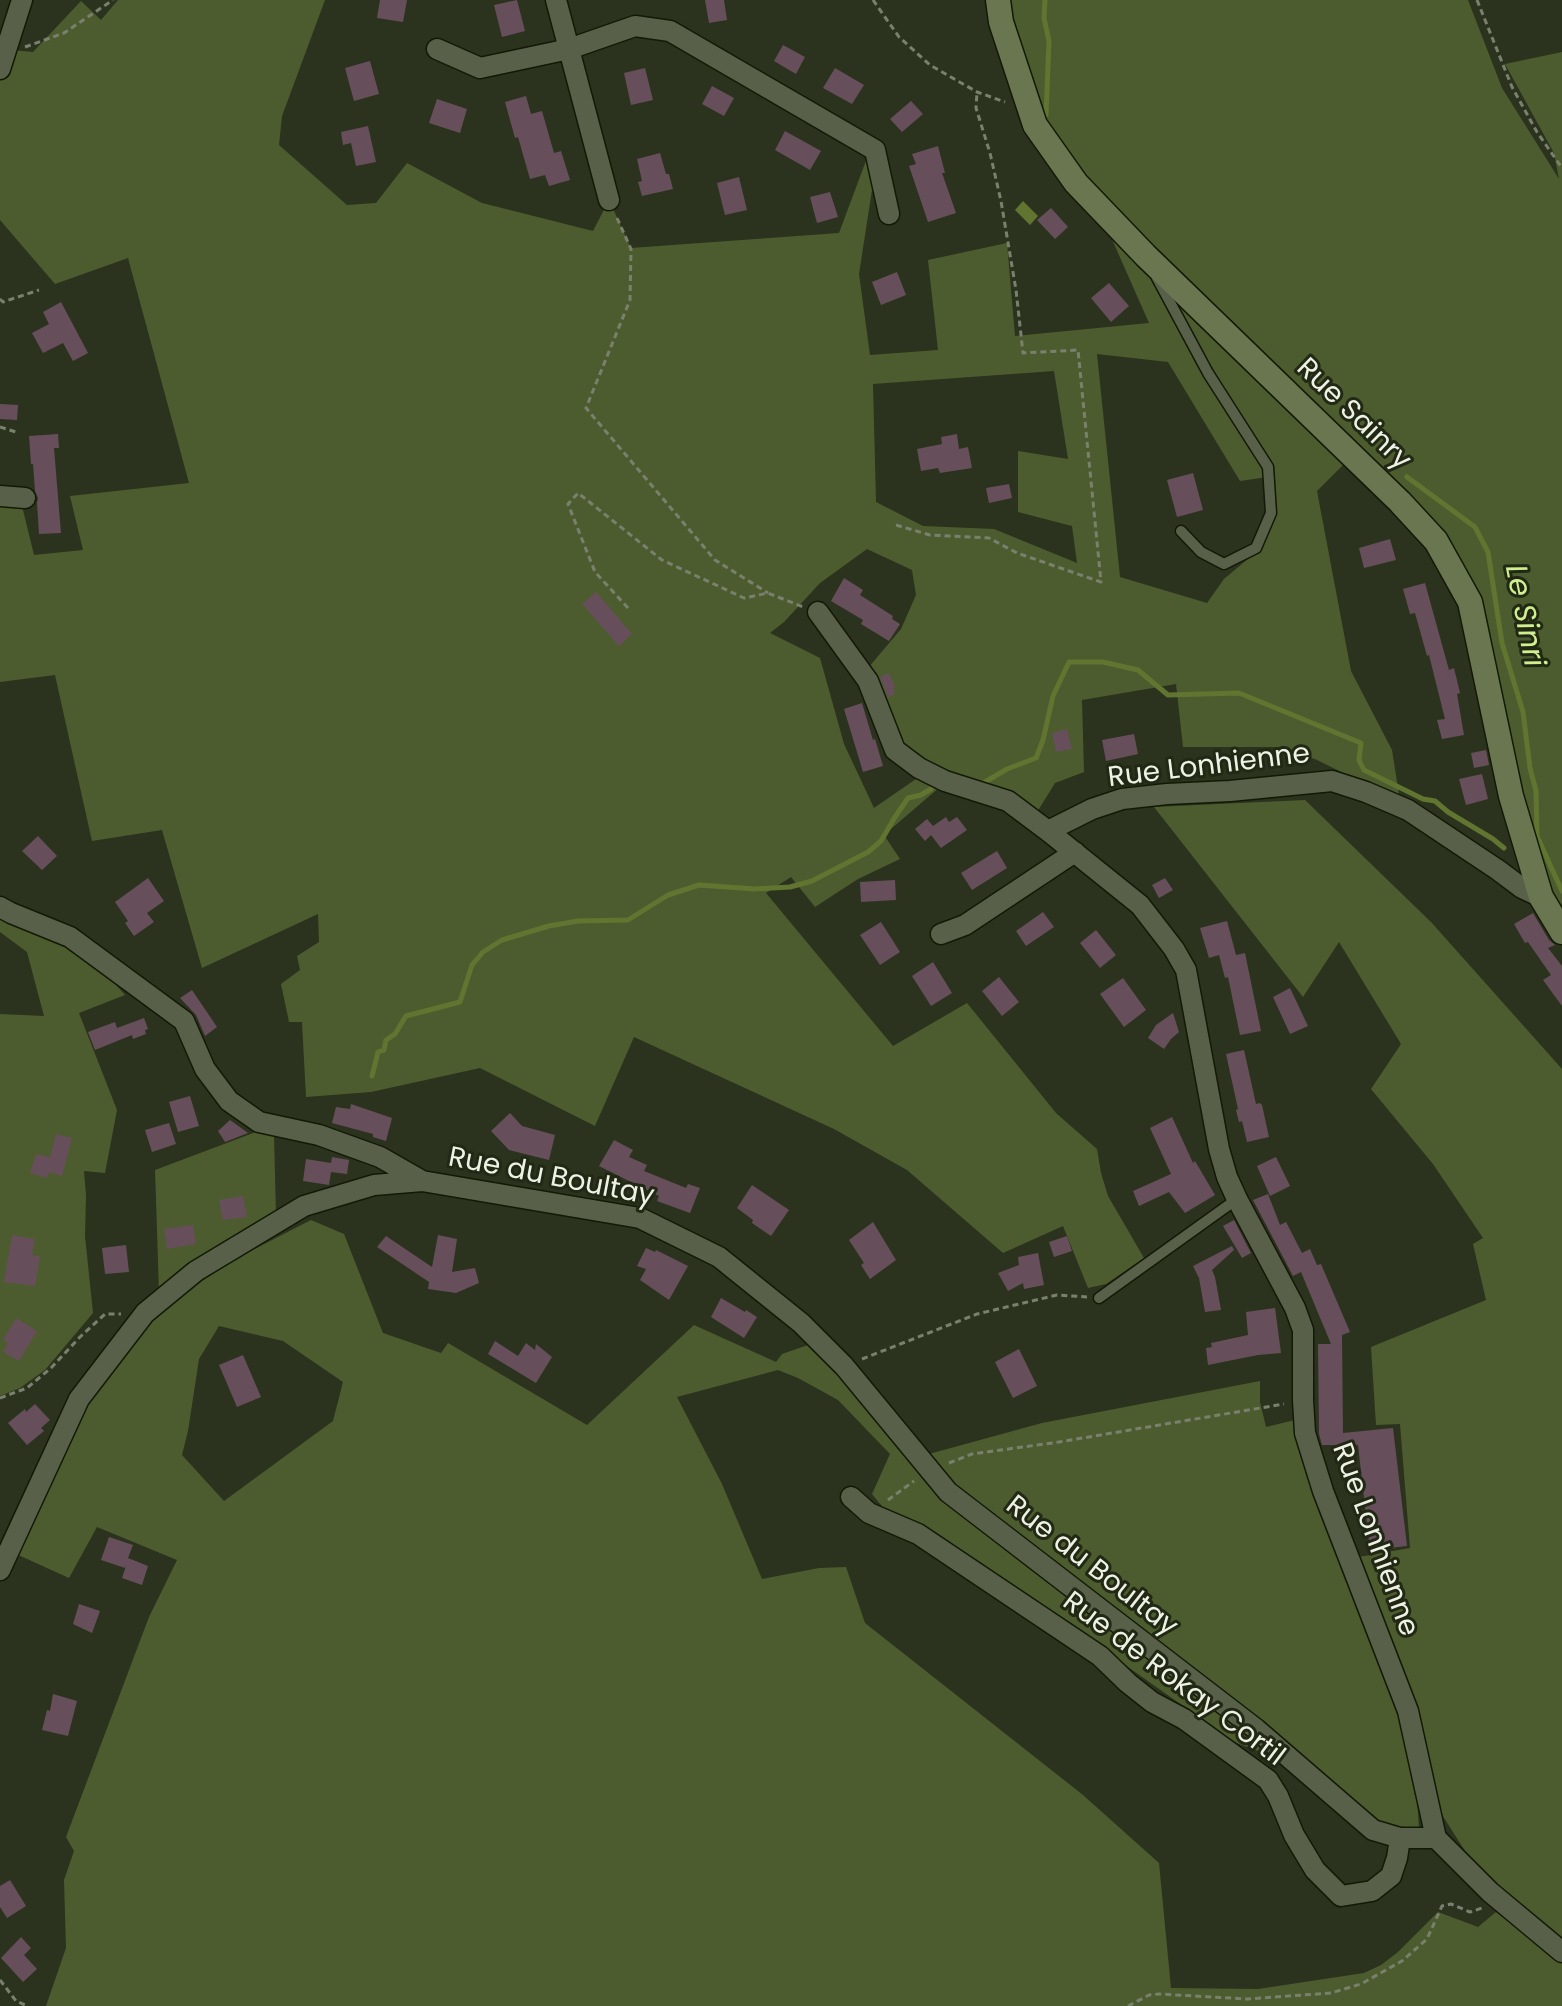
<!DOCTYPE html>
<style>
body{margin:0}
canvas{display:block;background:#2b321d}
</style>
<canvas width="1562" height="2006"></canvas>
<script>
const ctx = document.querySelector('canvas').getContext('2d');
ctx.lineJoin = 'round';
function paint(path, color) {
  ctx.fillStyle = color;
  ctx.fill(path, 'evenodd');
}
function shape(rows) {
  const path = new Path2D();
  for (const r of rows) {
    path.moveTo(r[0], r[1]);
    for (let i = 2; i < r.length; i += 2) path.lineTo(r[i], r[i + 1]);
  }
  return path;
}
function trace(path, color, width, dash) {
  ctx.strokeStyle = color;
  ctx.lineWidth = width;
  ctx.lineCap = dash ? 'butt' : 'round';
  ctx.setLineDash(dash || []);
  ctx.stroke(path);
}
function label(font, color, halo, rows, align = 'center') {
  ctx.font = font + ' Poppins,sans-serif';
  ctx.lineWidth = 6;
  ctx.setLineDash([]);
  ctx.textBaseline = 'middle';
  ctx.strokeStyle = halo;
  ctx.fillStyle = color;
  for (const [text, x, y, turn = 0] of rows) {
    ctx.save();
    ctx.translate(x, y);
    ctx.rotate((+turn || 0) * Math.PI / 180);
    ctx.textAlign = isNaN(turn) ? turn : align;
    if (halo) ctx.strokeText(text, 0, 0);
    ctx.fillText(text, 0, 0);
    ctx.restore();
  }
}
paint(shape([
 [118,0,325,0,282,116,279,145,347,205,376,203,407,163,482,203,593,231,609,200,631,248,839,233,867,158,874,177,859,274,870,355,938,350,928,260,1007,243,1015,336,1149,323,1107,228,1344,464,1317,491,1351,671,1392,750,1400,801,1315,759,1273,747,1183,747,1176,684,1082,700,1084,772,1055,783,1034,817,947,775,901,747,868,668,901,629,916,595,912,570,867,549,820,583,784,622,770,633,820,658,844,744,874,808,916,779,941,786,884,835,900,859,858,879,815,907,791,877,766,893,893,1046,967,1003,1056,1113,1097,1149,1101,1173,1108,1196,1144,1258,1106,1284,1088,1288,1063,1226,1003,1253,907,1170,834,1129,634,1037,595,1126,480,1068,371,1092,306,1097,302,1022,289,1022,281,984,300,970,297,956,319,942,318,914,202,968,162,830,92,841,55,675,0,682,0,504,22,506,34,555,83,550,70,496,189,483,128,258,55,284,0,220,0,49,33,52,81,1,101,20],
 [1097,354,1168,362,1240,481,1275,476,1262,547,1224,579,1207,603,1120,577],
 [1054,371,1068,459,1018,451,1018,512,1072,526,1077,563,994,529,923,526,876,502,873,384],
 [1007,0,1468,0,1502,88,1559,179,1554,153,1505,64,1562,52,1562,904,1549,911,1470,602,1436,541,1126,231,1039,117],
 [1305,800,1431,922,1562,1069,1562,1939,1474,1865,1439,1810,1359,1557,1410,1548,1400,1424,1376,1425,1371,1347,1486,1300,1473,1244,1483,1238,1433,1164,1371,1089,1401,1044,1339,942,1303,997,1154,807],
 [0,916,93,959,125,995,79,1013,117,1110,105,1173,84,1171,86,1196,85,1236,93,1313,45,1370,20,1388,0,1396,0,1014,44,1016,27,952,0,932],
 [256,1132,274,1136,276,1215,159,1291,155,1170],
 [311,1220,344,1234,383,1333,441,1353,448,1343,587,1425,694,1325,776,1362,782,1354,811,1344,873,1409,939,1497,1014,1557,1203,1702,1269,1755,1234,1742,1097,1645,890,1516,872,1494,890,1454,838,1400,798,1378,778,1370,677,1397,722,1484,762,1579,819,1568,846,1567,865,1623,1083,1795,1159,1863,1171,1988,1258,1989,1364,1973,1381,1965,1398,1952,1438,1912,1478,1927,1496,1912,1562,1963,1562,2006,46,2006,66,1948,64,1880,74,1851,66,1837,149,1617,177,1560,97,1527,69,1578,14,1553,83,1402,148,1317,235,1259],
 [219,1326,283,1341,343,1382,333,1421,224,1501,182,1455,188,1431,199,1359],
 [1260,1381,1260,1402,1266,1427,1295,1420,1415,1765,1419,1830,1379,1829,1378,1819,1222,1692,941,1477,929,1454,1042,1423]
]), '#4d5c2e');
paint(shape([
 [1023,201,1038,216,1030,225,1015,210]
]), '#617531');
trace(shape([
 [1045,0,1044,18,1049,41,1046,115],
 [1407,477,1475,527,1488,552,1502,643,1523,712,1530,768,1536,791,1537,836,1562,891],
 [985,782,1007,769,1036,758,1043,740,1053,696,1069,662,1103,662,1138,670,1168,695,1239,693,1361,743,1359,760,1364,770,1423,799,1435,801,1448,812,1493,839,1504,848],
 [372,1076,378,1052,384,1050,386,1040,395,1034,406,1016,460,1002,472,965,483,952,502,940,549,926,578,921,628,920,668,895,699,885,755,889,790,887,812,881,868,852,881,841,895,817,908,798,921,795,931,789]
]), '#617531', 5);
paint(shape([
 [380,0,407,0,403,22,377,18],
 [517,0,525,31,502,37,494,5],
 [705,0,724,0,727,20,709,23],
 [783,45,805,57,796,74,774,61],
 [370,61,379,94,354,101,345,68],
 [645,68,653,100,631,105,624,73],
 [835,68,864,85,852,104,823,88],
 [712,86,734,98,724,116,702,104],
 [526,96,531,114,542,111,554,153,561,151,570,180,549,186,545,175,530,179,518,137,515,138,505,102],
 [437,99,467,109,460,133,429,123],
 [911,101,923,114,902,132,890,119],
 [368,126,376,162,356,166,351,143,343,145,341,132],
 [785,131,821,151,810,170,775,150],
 [938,146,945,173,942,173,956,213,928,222,909,166,916,164,912,154],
 [660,153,666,174,669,174,673,189,642,196,638,182,642,181,637,159],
 [739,177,747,210,725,215,717,183],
 [830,192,838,217,817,223,810,197],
 [1051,208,1068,227,1055,239,1037,220],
 [897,272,906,295,881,305,872,282],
 [1109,283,1129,306,1111,322,1091,298],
 [61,302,88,353,73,361,63,343,43,353,32,333,49,324,43,312],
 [0,404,18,405,17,420,0,419],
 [58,434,59,448,54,448,61,533,39,534,37,503,38,498,35,491,33,464,31,464,29,436],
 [957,434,959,449,968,447,972,468,940,473,938,468,921,471,917,449,942,444,941,437],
 [1193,473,1203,510,1177,517,1167,480],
 [1009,484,1012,498,989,503,986,488],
 [1390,539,1396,560,1364,568,1359,548],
 [844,578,863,590,860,595,893,616,892,619,900,624,889,641,861,624,863,620,831,601],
 [1425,583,1449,670,1454,668,1460,693,1457,694,1464,735,1442,739,1437,720,1445,719,1429,655,1427,656,1415,613,1410,614,1403,589],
 [596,592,632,634,619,646,582,604],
 [889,673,895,687,893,688,895,694,888,697,880,677],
 [862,703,873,740,875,739,883,766,863,772,844,709],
 [1067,729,1072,749,1056,752,1052,733],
 [1134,734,1138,754,1106,761,1102,740],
 [1486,750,1489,765,1474,768,1471,753],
 [1482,774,1488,799,1466,805,1459,779],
 [946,817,949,822,957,817,967,830,941,848,931,835,925,841,915,829,927,819,933,826],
 [38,836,57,856,42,870,22,851],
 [997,851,1007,868,972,890,961,873],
 [148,878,164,901,147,913,154,922,134,936,125,923,128,921,115,902],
 [1165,878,1173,890,1159,898,1152,885],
 [895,880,896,900,861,902,860,882],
 [1043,912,1054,927,1026,946,1016,931],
 [1533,913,1549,940,1555,945,1548,948,1562,966,1562,1006,1543,980,1551,975,1528,942,1525,943,1514,924],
 [1227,921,1236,955,1245,953,1261,1031,1240,1035,1228,977,1225,978,1219,955,1209,958,1200,928],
 [881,922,900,952,880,965,860,935],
 [1096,930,1116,955,1100,968,1080,943],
 [933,962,952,993,931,1006,912,976],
 [999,977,1019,1002,1002,1016,982,991],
 [1123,978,1146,1010,1124,1027,1100,994],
 [1290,988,1308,1026,1290,1034,1273,997],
 [192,990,217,1027,205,1036,196,1015,180,998],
 [1173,1013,1179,1032,1171,1039,1164,1049,1148,1038,1156,1025],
 [144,1018,148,1029,145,1030,146,1034,133,1039,132,1035,95,1050,88,1032,115,1022,117,1028],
 [1244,1050,1256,1104,1260,1103,1262,1105,1269,1137,1247,1142,1242,1121,1239,1122,1236,1110,1238,1109,1226,1054],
 [190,1096,199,1126,178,1132,169,1102],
 [351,1104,392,1118,386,1141,373,1137,373,1134,332,1123,336,1107,350,1109],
 [510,1113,522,1126,555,1135,549,1160,509,1150,491,1131],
 [1172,1117,1193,1163,1195,1161,1215,1195,1185,1213,1169,1192,1139,1206,1133,1191,1171,1174,1150,1128],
 [230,1120,248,1133,225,1142,218,1131],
 [169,1123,176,1144,152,1152,145,1130],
 [56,1134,72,1138,62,1176,49,1172,47,1178,30,1173,36,1154,50,1157],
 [614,1140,633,1150,629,1157,647,1165,644,1171,686,1188,688,1184,700,1188,690,1213,657,1201,659,1196,599,1166],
 [332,1157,349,1160,347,1174,331,1172,329,1185,303,1181,306,1159,331,1163],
 [1276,1157,1290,1186,1270,1196,1257,1166],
 [752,1185,789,1210,771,1236,752,1223,753,1220,737,1208],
 [1268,1194,1280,1225,1286,1222,1302,1253,1310,1249,1317,1265,1321,1264,1350,1332,1342,1335,1343,1433,1393,1428,1407,1546,1370,1550,1358,1445,1322,1445,1319,1434,1318,1344,1331,1344,1301,1272,1293,1276,1254,1202,1253,1200],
 [243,1196,247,1217,223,1220,219,1200],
 [1234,1220,1251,1253,1242,1258,1223,1226],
 [873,1222,896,1260,870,1279,861,1265,864,1263,849,1240],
 [193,1225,196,1244,167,1249,164,1229],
 [12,1235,35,1239,32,1255,40,1256,35,1286,4,1282],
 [438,1235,457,1239,452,1272,475,1268,479,1283,456,1293,428,1289,429,1282,377,1247,386,1236,432,1267],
 [1067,1236,1072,1251,1054,1257,1049,1242],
 [126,1245,129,1272,105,1274,102,1248],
 [1232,1246,1234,1250,1212,1270,1215,1277,1221,1310,1205,1312,1199,1278,1193,1266],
 [646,1248,655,1252,656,1250,688,1266,669,1300,640,1280,646,1269,637,1266],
 [1038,1253,1044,1285,1024,1289,1023,1283,1008,1291,998,1273,1019,1265,1018,1257],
 [721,1298,745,1312,746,1310,757,1317,744,1338,711,1317],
 [1275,1308,1281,1353,1258,1355,1208,1365,1206,1348,1212,1347,1211,1343,1248,1335,1246,1312],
 [16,1318,37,1331,19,1361,3,1352,8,1343,3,1340],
 [495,1341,518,1356,526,1343,535,1350,536,1344,552,1357,536,1383,488,1354],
 [1019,1349,1037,1386,1013,1398,995,1362],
 [243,1355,261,1397,237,1407,219,1365],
 [35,1404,50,1420,41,1428,44,1431,27,1445,8,1423,25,1409,26,1412],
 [109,1537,133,1545,128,1558,148,1566,142,1585,122,1578,127,1563,125,1568,101,1560],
 [79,1604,100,1611,92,1633,73,1624],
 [53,1694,77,1701,68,1736,42,1730,47,1710,50,1711],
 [10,1880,26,1906,7,1918,0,1907,0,1886],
 [21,1937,31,1948,24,1955,37,1969,23,1982,1,1958]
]), '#664f5b');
const lane = shape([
 [1157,278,1208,373,1268,467,1271,513,1256,548,1224,564,1201,552,1181,531],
 [1099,1298,1237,1199]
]);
const street = shape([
 [556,0,609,200],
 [437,49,480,68,569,49,635,26,670,31,875,150,889,214],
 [0,69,22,0],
 [0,496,25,498],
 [818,612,868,681,895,750,919,768,945,781,1008,801,1048,831,1140,905,1174,949,1186,970,1219,1149,1227,1177,1237,1199,1295,1308,1303,1330,1303,1400,1305,1433,1323,1491,1408,1711,1436,1838,1490,1892,1562,1952],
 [1048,831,1092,809,1122,799,1167,794,1230,791,1332,781,1366,792,1408,810,1498,870,1522,888,1541,897],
 [0,907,11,913,70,937,184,1021,205,1069,229,1101,259,1122,319,1135,380,1157,422,1181],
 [941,934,965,925,1075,852],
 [851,1497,869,1513,918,1534,1100,1656,1128,1683,1152,1702,1184,1719,1268,1780,1278,1796,1294,1835,1315,1870,1341,1896,1372,1891,1391,1876,1397,1858,1400,1838],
 [0,1570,79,1399,145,1313,196,1271,304,1206,374,1185,422,1181,640,1218,719,1257,801,1323,844,1366,948,1492,1256,1729,1373,1830,1400,1838,1436,1838]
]);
const secondary = shape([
 [998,0,1001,22,1035,125,1076,183,1146,256,1400,502,1436,541,1470,602,1511,796,1541,897,1562,932]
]);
trace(lane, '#131906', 13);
trace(street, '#131906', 23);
trace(secondary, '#131906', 27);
trace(shape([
 [873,0,899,37,930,65,977,92,1005,102],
 [1477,0,1512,87,1537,132,1562,168],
 [25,47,64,33,113,0],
 [617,218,631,249,630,300,586,408,715,560,768,593],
 [0,299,3,302,39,290],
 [0,427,16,432],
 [896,525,930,535,989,538,1017,553,1101,582,1078,350,1023,353,1016,290,1001,201,990,153,976,108,977,92],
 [628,608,595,572,568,504,578,493,662,560,744,598,768,593,803,607],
 [862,1359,977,1314,1057,1295,1087,1297],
 [0,1398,27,1388,51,1368,80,1337,105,1314,121,1314],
 [949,1463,972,1454,1059,1442,1284,1404],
 [888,1500,914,1481],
 [0,1980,16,2001,27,2006],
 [1128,2006,1149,1995,1159,1994,1247,1999,1331,1993,1361,1984,1402,1961,1427,1939,1442,1906,1451,1904,1470,1912,1482,1908]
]), '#7a806e', 3, [6, 4]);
trace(lane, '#58604a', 10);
trace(street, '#58604a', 20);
trace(secondary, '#69764f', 24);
label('28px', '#edf2e5', '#212814', [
 ["Rue Sainry",1353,415,44],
 ["Rue Lonhienne",1209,767,-7],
 ["Rue du Boultay",551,1178,11],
 ["Rue Lonhienne",1374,1540,70],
 ["Rue du Boultay",1091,1567,38],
 ["Rue de Rokay Cortil",1173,1680,37]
]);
label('italic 30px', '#d0f08f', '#212814', [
 ["Le Sinri",1523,616,79]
]);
</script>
